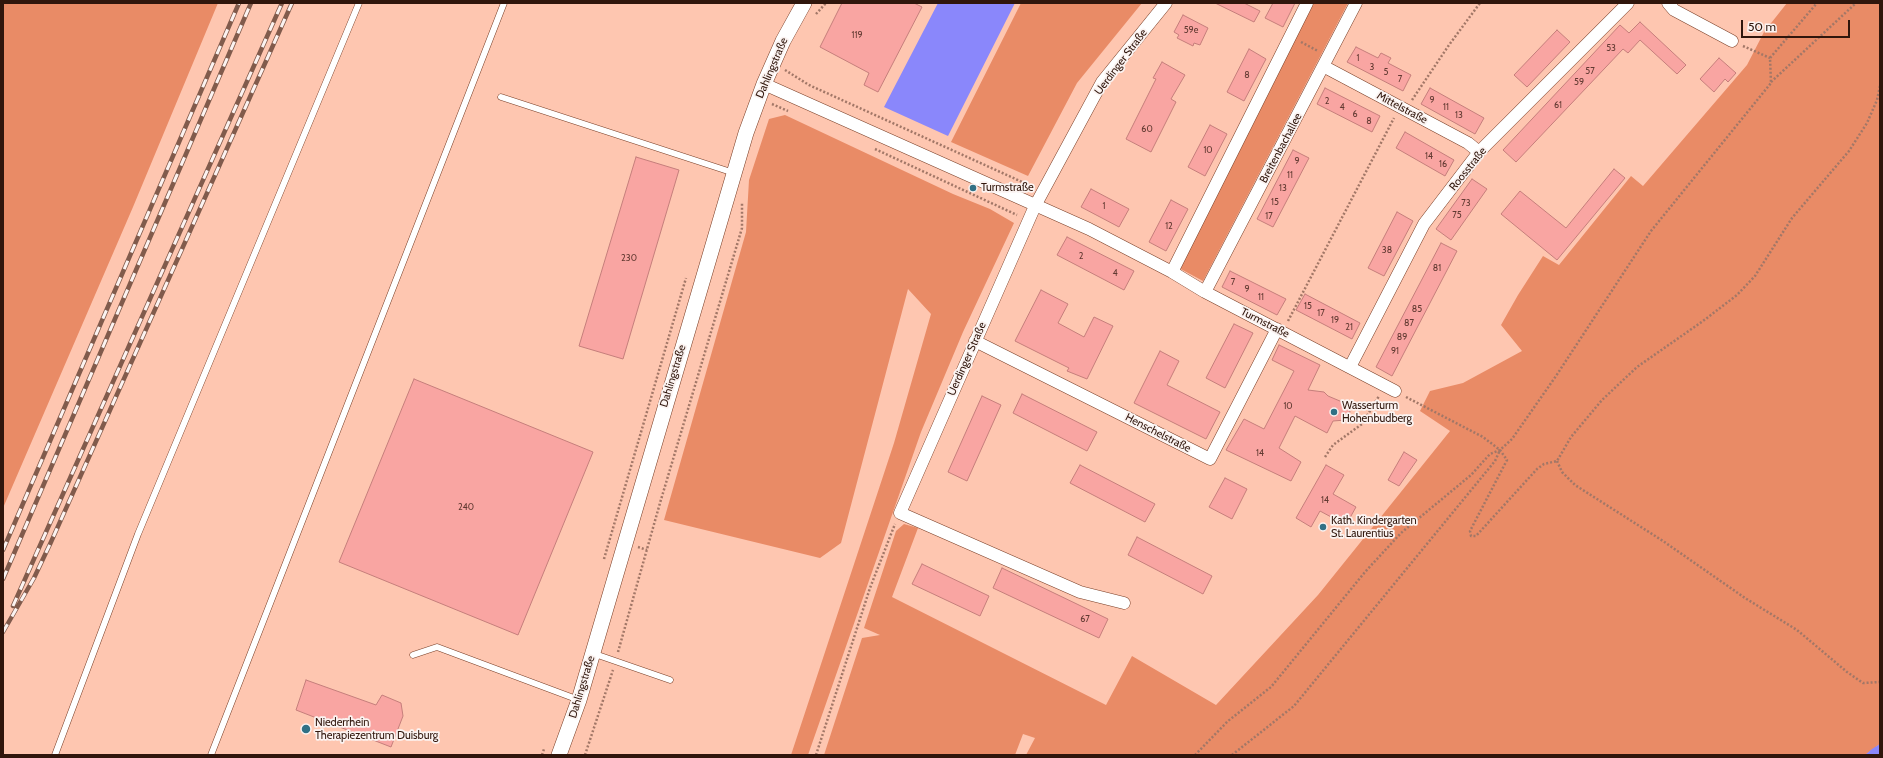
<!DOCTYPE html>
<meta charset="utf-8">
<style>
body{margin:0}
#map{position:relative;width:1883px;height:758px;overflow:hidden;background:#fec6b0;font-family:Cabin,sans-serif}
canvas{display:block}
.frame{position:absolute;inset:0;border:4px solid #30160c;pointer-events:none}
.scale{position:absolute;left:1741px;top:20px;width:109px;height:18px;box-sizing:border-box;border:2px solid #30160c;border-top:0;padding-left:5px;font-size:12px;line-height:14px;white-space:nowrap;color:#30160c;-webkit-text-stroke:3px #fbf3f1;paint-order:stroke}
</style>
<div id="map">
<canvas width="1883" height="758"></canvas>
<div class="frame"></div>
<div class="scale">50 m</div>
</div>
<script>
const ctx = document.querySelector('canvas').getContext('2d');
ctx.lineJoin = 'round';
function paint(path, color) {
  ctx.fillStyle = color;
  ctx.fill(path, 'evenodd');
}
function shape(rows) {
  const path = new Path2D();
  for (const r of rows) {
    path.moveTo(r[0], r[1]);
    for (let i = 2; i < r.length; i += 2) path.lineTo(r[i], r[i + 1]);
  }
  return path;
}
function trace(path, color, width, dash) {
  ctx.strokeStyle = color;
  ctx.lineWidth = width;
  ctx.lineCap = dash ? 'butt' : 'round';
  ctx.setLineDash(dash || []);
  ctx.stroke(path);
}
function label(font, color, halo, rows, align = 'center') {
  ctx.font = font + ' Cabin,sans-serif';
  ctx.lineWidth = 3.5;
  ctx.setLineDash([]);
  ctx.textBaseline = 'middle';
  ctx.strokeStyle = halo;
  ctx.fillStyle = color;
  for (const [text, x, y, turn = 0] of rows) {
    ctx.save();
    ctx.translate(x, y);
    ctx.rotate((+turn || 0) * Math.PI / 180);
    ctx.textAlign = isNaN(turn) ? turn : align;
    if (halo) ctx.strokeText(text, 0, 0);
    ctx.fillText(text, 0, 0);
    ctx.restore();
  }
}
paint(shape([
 [3,3,218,3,133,207,3,508],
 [1021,3,1142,3,1077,83,1028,176,951,142],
 [1314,3,1348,3,1203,281,1177,267],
 [1787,3,1880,3,1880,744,1865,755,1026,755,1035,738,1023,734,1015,755,824,755,862,638,880,635,864,628,896,531,904,524,918,528,892,597,1106,705,1132,656,1216,705,1318,595,1450,431,1420,411,1430,391,1463,383,1522,351,1501,325,1518,295,1543,256,1559,265,1631,176,1643,186,1747,65,1764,32],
 [785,115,953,194,990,209,1014,223,963,332,921,432,808,755,791,755,894,443,931,314,908,289,841,543,820,558,664,520,746,232,749,180,769,119]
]), '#e98b66');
paint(shape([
 [938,3,1015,3,948,136,884,107],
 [1880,744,1880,755,1865,755,1872,749]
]), '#8a87fb');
const building = shape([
 [842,3,914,3,922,7,878,92,864,85,869,73,820,47,842,3],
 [1215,3,1244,3,1260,11,1254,22,1215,3],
 [1273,3,1295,3,1283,27,1265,18,1273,3],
 [1183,15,1208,28,1200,45,1194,43,1193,46,1177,38,1179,35,1174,32,1183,15],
 [1640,22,1686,65,1677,74,1640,40,1628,53,1623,49,1516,162,1503,150,1620,25,1629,33,1640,22],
 [1557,30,1570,42,1527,87,1514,75,1557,30],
 [1356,47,1378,58,1381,53,1391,58,1388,63,1411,75,1403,91,1347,62,1356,47],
 [1249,49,1266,59,1244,101,1227,92,1249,49],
 [1719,58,1736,73,1728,82,1725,79,1714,92,1700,79,1719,58],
 [1162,62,1185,75,1171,99,1176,102,1151,152,1126,139,1156,79,1153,78,1162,62],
 [1325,88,1380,116,1372,132,1317,104,1325,88],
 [1430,88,1484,118,1475,134,1421,104,1430,88],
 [1210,125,1227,134,1205,176,1188,167,1210,125],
 [1405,132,1454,160,1445,176,1396,148,1405,132],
 [1293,150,1309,158,1273,227,1257,219,1293,150],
 [636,157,679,170,623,359,579,346,636,157],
 [1614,169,1625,178,1557,260,1501,214,1520,191,1566,228,1614,169],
 [1472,179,1487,189,1451,240,1436,229,1472,179],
 [1091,189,1129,209,1119,227,1081,207,1091,189],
 [1171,200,1188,209,1166,251,1149,242,1171,200],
 [1397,212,1413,221,1384,276,1368,268,1397,212],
 [1067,237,1134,271,1124,290,1057,255,1067,237],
 [1441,243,1457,251,1392,376,1376,367,1441,243],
 [1230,271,1286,299,1277,315,1222,287,1230,271],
 [1041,290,1068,304,1058,323,1084,337,1094,317,1113,326,1087,379,1067,371,1069,368,1015,341,1041,290],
 [1305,294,1360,323,1352,339,1296,310,1305,294],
 [1234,324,1253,333,1225,388,1206,378,1234,324],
 [1279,345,1320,365,1308,390,1324,392,1328,396,1347,404,1350,411,1349,416,1346,420,1333,421,1327,433,1295,416,1279,448,1301,462,1291,481,1226,450,1244,419,1264,429,1294,371,1272,360,1279,345],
 [1160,351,1179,361,1167,385,1220,412,1206,439,1134,403,1160,351],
 [414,379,593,452,518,635,339,562,414,379],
 [1022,394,1097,432,1087,451,1013,413,1022,394],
 [982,396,1001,405,967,481,948,472,982,396],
 [1404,452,1417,460,1399,486,1388,480,1404,452],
 [1080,465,1155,504,1145,522,1070,483,1080,465],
 [1326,465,1344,475,1333,494,1356,507,1346,525,1320,511,1311,527,1296,518,1326,465],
 [1225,478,1247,489,1232,519,1209,507,1225,478],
 [1137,537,1212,576,1203,594,1128,555,1137,537],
 [922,564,989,596,980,616,912,584,922,564],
 [1002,568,1108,619,1099,638,993,588,1002,568],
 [306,680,376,705,382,695,401,703,403,716,391,747,296,710,306,680]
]);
paint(building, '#f9a5a2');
trace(building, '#c57e7b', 1);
const service = shape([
 [501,97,734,173],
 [592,653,670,680],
 [413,655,437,647,579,700],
 [55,755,138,534,359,3],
 [211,755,504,3]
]);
const minor = shape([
 [1668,3,1674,10,1732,41],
 [1323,66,1468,143,1479,152],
 [764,84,1089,229,1172,272,1205,292,1395,391],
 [1172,272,1307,3],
 [1205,292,1356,3],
 [975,341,1210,459,1277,329],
 [1350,367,1424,224,1479,152,1628,3],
 [1124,603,1080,592,900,513,1035,206,1102,82,1166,3]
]);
const tertiary = shape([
 [559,755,579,700,746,133,764,84,783,41,804,3]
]);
trace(service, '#7a3f27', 7);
trace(minor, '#7a3f27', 13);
trace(tertiary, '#7a3f27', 16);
trace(shape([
 [816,14,826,3],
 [1301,42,1318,51],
 [1743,46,1770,58],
 [785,70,809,85,1031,186],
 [1771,82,1856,3],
 [1412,100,1449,45,1480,3],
 [772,104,788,111],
 [875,149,1017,215],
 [1288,321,1394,118],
 [1406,397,1483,437,1500,450,1507,460,1470,531,1471,536,1476,536,1537,469,1544,464,1557,461,1571,437,1602,400,1637,367,1703,321,1737,295,1755,276,1792,218,1849,151,1867,123,1877,100,1880,86],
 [1325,457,1333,445,1362,424,1379,396],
 [1557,461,1562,472,1575,485,1663,541,1745,598,1797,630,1847,672,1863,683,1880,682],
 [638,547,647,550],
 [604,559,686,278],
 [618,652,660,503,742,228,742,203],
 [542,755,544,749],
 [585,755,613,670],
 [816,755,870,588,895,524],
 [1195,755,1228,721,1271,687,1365,572,1401,533,1471,475,1490,454,1500,450,1512,439,1556,376,1651,231,1771,83,1770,58,1817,3],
 [1232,755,1294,706,1495,461,1500,450]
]), '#a27767', 2.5, [2, 2]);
trace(service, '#fff', 6);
trace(minor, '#fff', 12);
trace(tertiary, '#fff', 15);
const rail = shape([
 [3,550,239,3],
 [3,579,251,3],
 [13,606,282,3],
 [3,632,34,578,51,542,292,3]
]);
trace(rail, '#815b4c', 4.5);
trace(rail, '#fbf3f1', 3, [9]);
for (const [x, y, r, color] of [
 [973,188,4,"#317085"],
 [1334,412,4,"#317085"],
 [1323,527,4,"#317085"],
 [306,729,5,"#317085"]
]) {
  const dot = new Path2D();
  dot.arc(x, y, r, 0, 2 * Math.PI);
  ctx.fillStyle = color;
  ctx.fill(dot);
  trace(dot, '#fbf3f1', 1.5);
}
label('9px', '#623a32', null, [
 ["59e",1191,30],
 ["119",857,35],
 ["53",1611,48],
 ["1",1358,58],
 ["3",1372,67],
 ["57",1590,71],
 ["5",1386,72],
 ["8",1247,75],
 ["7",1400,79],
 ["59",1579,82],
 ["9",1432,100],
 ["2",1327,101],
 ["61",1558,105],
 ["4",1342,107],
 ["11",1446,107],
 ["6",1355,114],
 ["13",1459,115],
 ["8",1369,121],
 ["60",1147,129],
 ["10",1208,150],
 ["14",1429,156],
 ["9",1297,161],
 ["16",1443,164],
 ["11",1290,175],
 ["13",1283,188],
 ["15",1275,202],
 ["73",1466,203],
 ["1",1104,206],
 ["75",1457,215],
 ["17",1269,216],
 ["12",1169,226],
 ["38",1387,250],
 ["2",1081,256],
 ["230",629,258],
 ["81",1437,268],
 ["4",1115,273],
 ["7",1233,282],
 ["9",1247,289],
 ["11",1261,297],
 ["15",1308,306],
 ["85",1417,309],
 ["17",1321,313],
 ["19",1335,320],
 ["87",1409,323],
 ["21",1349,327],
 ["89",1402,337],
 ["91",1395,351],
 ["10",1288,406],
 ["14",1260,453],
 ["14",1325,500],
 ["240",466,507],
 ["67",1085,619]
]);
label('11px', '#30160c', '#fbf3f1', [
 ["Uerdinger Straße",1121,62,-53],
 ["Dahlingstraße",772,68,-67],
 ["Mittelstraße",1402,108,28],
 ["Breitenbachallee",1281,148,-62],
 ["Roosstraße",1468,169,-51],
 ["Turmstraße",1265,323,27],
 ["Uerdinger Straße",967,359,-66],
 ["Dahlingstraße",673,376,-73],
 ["Henschelstraße",1158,433,27],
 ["Dahlingstraße",582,687,-73]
]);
label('11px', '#30160c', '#fbf3f1', [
 ["Turmstraße",981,188],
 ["Wasserturm",1342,406],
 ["Hohenbudberg",1342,419],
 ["Kath. Kindergarten",1331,521],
 ["St. Laurentius",1331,534],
 ["Niederrhein",315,723],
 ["Therapiezentrum Duisburg",315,736]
], 'left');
</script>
